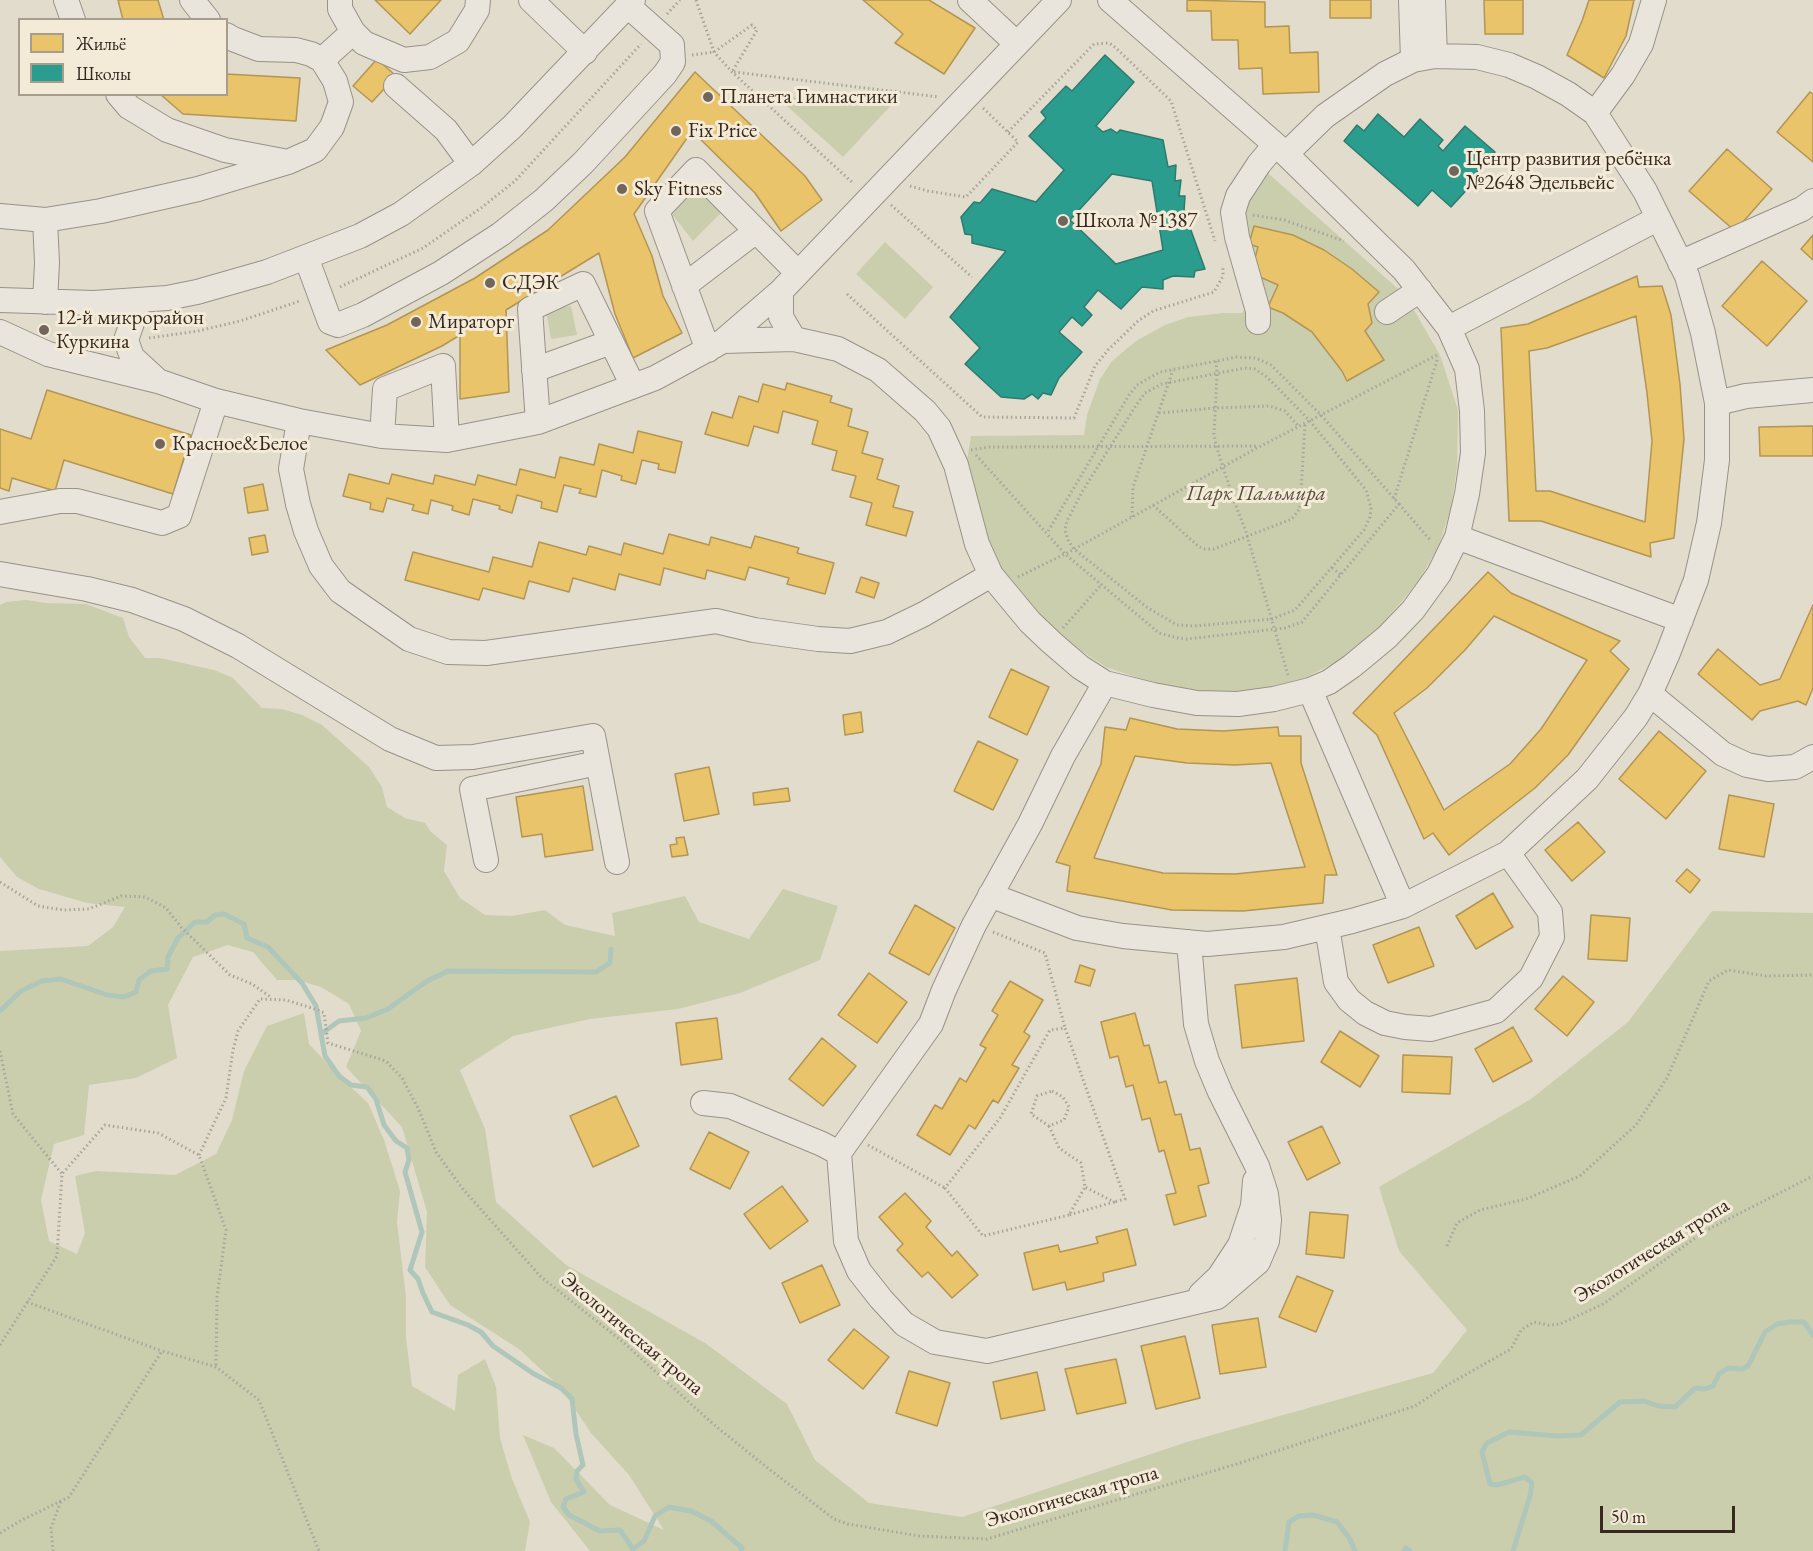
<!DOCTYPE html>
<meta charset="utf-8">
<style>
body{margin:0}
#map{position:relative;width:1813px;height:1551px;overflow:hidden;background:#e2dccc;font-family:"EB Garamond",serif}
canvas{display:block}
.legend{position:absolute;left:18px;top:18px;width:210px;height:78px;box-sizing:border-box;background:#f3ebd7;border:2px solid #a79d8d;margin:0;padding:8px 10px;list-style:none;font-size:18px;color:#36271f}
.legend li{display:flex;align-items:center;gap:12px;height:30px}
.legend b{width:30px;border:2px solid #a79d8d}
.scale{position:absolute;left:1600px;top:1506px;width:135px;height:27px;box-sizing:border-box;border:3px solid #36271f;border-top:0;padding-left:8px;font-size:18px;line-height:21px;white-space:nowrap;color:#36271f;-webkit-text-stroke:4px #f3ebd7;paint-order:stroke}
</style>
<div id="map">
<canvas width="1813" height="1551"></canvas>
<ul class="legend">
<li><b style="height:16px;background:#e9c46a"></b>Жильё</li>
<li><b style="height:16px;background:#2a9d8f"></b>Школы</li>
</ul>
<div class="scale">50 m</div>
</div>
<script>
const ctx = document.querySelector('canvas').getContext('2d');
ctx.lineJoin = 'round';
function paint(path, color) {
  ctx.fillStyle = color;
  ctx.fill(path, 'evenodd');
}
function shape(rows) {
  const path = new Path2D();
  for (const r of rows) {
    path.moveTo(r[0], r[1]);
    for (let i = 2; i < r.length; i += 2) path.lineTo(r[i], r[i + 1]);
  }
  return path;
}
function trace(path, color, width, dash) {
  ctx.strokeStyle = color;
  ctx.lineWidth = width;
  ctx.lineCap = dash ? 'butt' : 'round';
  ctx.setLineDash(dash || []);
  ctx.stroke(path);
}
function label(font, color, halo, rows, align = 'center') {
  ctx.font = font + ' "EB Garamond",serif';
  ctx.lineWidth = 6;
  ctx.setLineDash([]);
  ctx.textBaseline = 'middle';
  ctx.strokeStyle = halo;
  ctx.fillStyle = color;
  for (const [text, x, y, turn = 0] of rows) {
    ctx.save();
    ctx.translate(x, y);
    ctx.rotate((+turn || 0) * Math.PI / 180);
    ctx.textAlign = isNaN(turn) ? turn : align;
    if (halo) ctx.strokeText(text, 0, 0);
    ctx.fillText(text, 0, 0);
    ctx.restore();
  }
}
paint(shape([
 [777,97,896,100,843,157],
 [1251,158,1405,295,1440,355,1458,410,1457,467,1451,508,1439,545,1419,581,1376,631,1340,660,1293,684,1238,693,1208,692,1150,682,1106,667,1072,645,1045,620,1027,603,1001,569,991,552,966,466,971,436,1084,435,1087,415,1100,379,1112,361,1136,341,1165,325,1188,317,1223,313,1242,313,1248,305,1223,208],
 [695,184,721,213,693,241,668,209],
 [885,242,933,287,905,319,856,274],
 [571,306,577,335,551,339,546,310],
 [26,600,46,603,86,604,123,618,129,637,145,658,160,658,214,670,233,678,262,708,282,709,302,715,322,725,369,767,382,787,387,807,405,818,425,823,431,832,447,845,444,871,460,898,485,915,512,916,545,910,565,925,615,936,612,913,685,896,699,922,749,939,783,889,838,906,820,960,740,993,678,1009,590,1019,513,1036,460,1070,485,1129,496,1202,566,1265,705,1343,787,1404,815,1460,869,1503,962,1517,1187,1442,1433,1373,1467,1330,1399,1251,1379,1187,1531,1099,1628,1022,1712,911,1813,913,1813,1551,590,1551,551,1502,523,1435,554,1448,610,1505,664,1530,629,1475,591,1433,561,1388,519,1349,450,1305,425,1267,427,1212,402,1127,346,1067,361,1031,349,1004,321,987,298,980,277,980,253,952,228,945,193,957,168,1005,177,1058,136,1078,89,1085,84,1135,54,1144,41,1200,49,1241,77,1254,85,1233,75,1176,96,1171,175,1175,216,1154,232,1120,244,1071,267,1026,304,1013,309,1044,339,1076,368,1103,384,1140,400,1191,397,1222,406,1297,406,1338,412,1386,455,1411,458,1375,485,1359,496,1387,500,1438,512,1479,530,1522,525,1551,0,1551,0,951,88,946,113,927,125,907,87,903,39,889,17,877,0,857,0,605,6,602]
]), '#cacead');
const homes = shape([
 [118,0,158,0,164,20,123,20,118,0],
 [375,0,441,0,410,34,375,0],
 [863,0,929,0,975,28,944,74,895,43,903,34,863,0],
 [1187,0,1265,2,1265,27,1289,26,1290,53,1318,52,1319,92,1263,94,1262,68,1239,69,1238,40,1212,40,1211,11,1187,11,1187,0],
 [1330,0,1371,0,1371,18,1330,18,1330,0],
 [1484,0,1523,0,1523,34,1485,34,1484,0],
 [1589,0,1634,0,1626,36,1604,78,1567,55,1582,21,1589,0],
 [377,59,396,76,372,102,353,86,377,59],
 [695,72,805,176,822,200,781,231,755,193,692,131,634,214,652,256,663,296,682,333,633,358,615,314,599,253,506,310,509,392,460,399,460,335,442,346,360,385,326,350,387,325,475,278,548,230,625,157,695,72],
 [226,74,300,78,296,121,183,114,160,94,226,94,226,74],
 [1810,92,1813,94,1813,162,1777,132,1810,92],
 [1727,149,1772,189,1735,231,1689,191,1727,149],
 [1254,226,1293,235,1324,250,1352,269,1379,292,1368,304,1372,323,1365,331,1384,360,1347,381,1342,371,1312,332,1283,313,1268,307,1278,285,1251,273,1258,247,1249,244,1254,226],
 [1813,235,1813,260,1801,249,1813,235],
 [1762,261,1807,301,1767,346,1722,306,1762,261],
 [1637,276,1639,287,1662,286,1671,315,1680,384,1684,439,1674,538,1650,543,1651,557,1541,521,1509,521,1501,328,1528,324,1637,276],
 [1636,316,1647,393,1652,441,1645,522,1550,491,1536,491,1529,351,1547,348,1636,316],
 [787,383,832,396,830,402,852,409,848,426,868,432,862,453,883,459,877,479,899,486,893,507,913,512,906,536,866,525,872,503,850,497,856,476,832,470,837,451,812,444,818,421,783,411,778,433,754,426,748,446,705,434,712,412,732,418,739,396,758,402,763,384,785,390,787,383],
 [47,390,191,435,173,494,64,460,55,491,12,478,9,491,0,488,0,429,31,439,47,390],
 [1813,426,1813,456,1760,456,1759,427,1813,426],
 [638,431,682,442,675,473,658,469,659,464,642,460,636,484,621,480,622,476,602,470,596,497,579,493,581,489,564,485,557,512,541,508,542,502,517,495,512,513,499,509,500,506,473,499,469,515,452,510,453,506,431,500,428,514,412,510,414,505,387,498,383,512,370,509,371,503,343,496,349,474,389,484,392,474,433,484,435,475,475,485,478,475,516,485,520,469,555,478,560,457,594,465,599,444,633,453,638,431],
 [263,484,268,510,248,513,244,488,263,484],
 [669,534,709,545,711,537,751,548,755,536,799,548,797,553,834,563,825,594,787,584,789,578,749,567,745,580,707,570,705,579,664,568,660,585,619,574,615,590,573,578,569,592,529,581,524,599,483,588,479,600,405,580,413,552,489,572,493,557,532,567,539,542,586,555,589,546,621,555,624,543,663,554,669,534],
 [265,535,268,552,252,555,249,538,265,535],
 [1488,572,1511,593,1620,641,1610,651,1629,669,1568,755,1535,788,1449,855,1433,833,1424,839,1377,735,1353,713,1488,572],
 [1494,616,1587,660,1541,729,1510,764,1444,810,1394,713,1427,688,1465,650,1494,616],
 [861,577,879,583,874,598,856,592,861,577],
 [1813,605,1813,688,1806,705,1798,701,1760,711,1752,720,1698,674,1718,649,1760,685,1780,679,1813,605],
 [1011,669,1049,687,1027,735,989,717,1011,669],
 [861,712,863,732,845,735,843,715,861,712],
 [1130,718,1177,729,1223,731,1278,727,1279,736,1301,736,1301,763,1337,875,1325,875,1323,903,1243,911,1172,910,1067,891,1070,866,1056,862,1101,764,1105,727,1126,730,1130,718],
 [1135,756,1187,763,1235,765,1271,763,1305,867,1235,874,1163,873,1094,858,1135,756],
 [1659,731,1706,771,1666,819,1619,779,1659,731],
 [978,741,1018,760,993,810,954,791,978,741],
 [709,767,719,814,684,821,675,774,709,767],
 [583,786,593,850,545,857,542,834,522,837,516,797,583,786],
 [788,788,790,801,754,805,753,793,788,788],
 [1729,795,1774,804,1764,857,1719,849,1729,795],
 [1578,822,1605,852,1572,881,1545,850,1578,822],
 [684,837,688,855,672,857,670,845,677,844,676,838,684,837],
 [1687,869,1700,880,1690,893,1676,881,1687,869],
 [1493,893,1513,927,1476,949,1456,916,1493,893],
 [915,905,955,928,929,975,889,953,915,905],
 [1591,915,1630,918,1627,961,1588,959,1591,915],
 [1419,927,1434,966,1388,983,1373,945,1419,927],
 [1080,965,1095,970,1090,986,1075,982,1080,965],
 [869,973,907,1002,877,1043,838,1015,869,973],
 [1563,976,1594,1002,1567,1036,1535,1009,1563,976],
 [1297,978,1304,1041,1242,1048,1235,985,1297,978],
 [1010,981,1043,1000,1024,1032,1030,1036,1012,1065,1019,1068,998,1103,993,1100,975,1129,969,1125,950,1155,917,1135,935,1105,942,1109,960,1078,966,1082,986,1048,980,1045,998,1015,992,1011,1010,981],
 [1135,1013,1144,1046,1149,1045,1159,1083,1166,1081,1175,1115,1181,1114,1190,1150,1200,1148,1209,1183,1198,1186,1206,1216,1174,1225,1166,1195,1176,1193,1164,1150,1159,1152,1150,1118,1142,1120,1133,1085,1126,1087,1118,1056,1110,1058,1101,1022,1135,1013],
 [717,1018,722,1059,681,1065,676,1023,717,1018],
 [1513,1027,1532,1061,1493,1082,1475,1049,1513,1027],
 [1340,1031,1379,1056,1360,1087,1321,1062,1340,1031],
 [822,1038,856,1066,823,1106,789,1079,822,1038],
 [1403,1055,1452,1057,1450,1094,1402,1092,1403,1055],
 [616,1096,639,1146,593,1167,570,1116,616,1096],
 [1322,1126,1340,1163,1307,1180,1288,1142,1322,1126],
 [709,1132,749,1152,730,1189,690,1169,709,1132],
 [782,1186,808,1221,770,1249,744,1214,782,1186],
 [905,1193,931,1221,926,1227,952,1256,957,1251,978,1275,952,1298,928,1272,922,1277,897,1250,903,1244,879,1217,905,1193],
 [1310,1212,1348,1215,1344,1258,1306,1254,1310,1212],
 [1127,1229,1136,1265,1103,1273,1104,1281,1067,1290,1065,1282,1033,1290,1024,1253,1058,1245,1060,1252,1098,1243,1096,1237,1127,1229],
 [822,1265,840,1305,800,1323,782,1283,822,1265],
 [1297,1276,1333,1291,1316,1332,1279,1317,1297,1276],
 [1258,1318,1266,1367,1220,1374,1212,1325,1258,1318],
 [854,1329,889,1357,863,1389,828,1360,854,1329],
 [1185,1336,1200,1398,1156,1409,1141,1346,1185,1336],
 [1116,1359,1126,1403,1077,1414,1065,1369,1116,1359],
 [909,1371,950,1383,937,1426,896,1413,909,1371],
 [1037,1372,1045,1410,1001,1419,993,1382,1037,1372]
]);
paint(homes, '#e9c46a');
trace(homes, '#b39554', 1.5);
const schools = shape([
 [1105,55,1134,82,1096,126,1103,132,1111,129,1117,133,1120,130,1163,140,1168,167,1176,165,1175,181,1181,180,1179,196,1185,196,1184,211,1205,269,1195,271,1194,277,1173,276,1163,280,1163,289,1142,287,1121,309,1098,290,1084,307,1092,315,1082,326,1072,317,1059,332,1082,352,1059,378,1051,395,1043,393,1038,399,1032,394,1024,399,1001,397,965,364,980,348,950,317,1006,251,972,243,972,235,965,234,961,217,974,202,980,203,992,189,1036,202,1064,170,1029,136,1046,118,1041,112,1066,86,1072,91,1105,55],
 [1112,174,1152,181,1163,250,1116,264,1070,220,1112,174],
 [1378,114,1404,137,1420,119,1443,140,1438,146,1443,151,1465,126,1495,152,1470,180,1473,183,1451,207,1432,190,1418,206,1344,141,1357,125,1364,131,1378,114]
]);
paint(schools, '#2a9d8f');
trace(schools, '#2e7a6d', 1.5);
trace(shape([
 [0,1011,21,991,42,981,61,979,107,995,124,997,136,992,139,980,151,971,167,969,168,957,178,938,195,922,207,922,215,915,224,914,244,924,247,938,268,947,302,983,316,1006,325,1056,339,1076,351,1085,367,1087,376,1099,384,1125,396,1141,407,1148,409,1160,405,1172,422,1232,410,1270,418,1279,423,1293,432,1312,468,1325,481,1332,493,1346,534,1374,561,1388,572,1399,576,1434,583,1465,577,1471,576,1480,584,1492,566,1499,563,1507,569,1515,600,1531,620,1530,633,1549,644,1541,655,1516,669,1507,691,1511,711,1521,742,1548,741,1551],
 [321,1034,339,1021,366,1018,388,1009,427,981,448,971,596,972,610,963,611,949],
 [1285,1551,1289,1522,1299,1516,1313,1515,1337,1522,1350,1539,1355,1551],
 [1404,1551,1406,1548,1410,1551],
 [1513,1551,1530,1496,1532,1483,1525,1477,1497,1485,1490,1484,1482,1452,1487,1443,1509,1432,1558,1436,1581,1435,1620,1402,1644,1401,1658,1406,1675,1407,1695,1388,1705,1389,1713,1386,1719,1374,1728,1368,1742,1369,1748,1366,1765,1332,1777,1324,1790,1322,1804,1322,1813,1335]
]), '#afc6ba', 5);
const minor = shape([
 [66,0,73,20],
 [192,0,208,20],
 [340,0,340,9,353,32,364,43,404,60,430,57,458,41,477,10,478,0],
 [531,0,585,52],
 [970,0,1017,44],
 [1411,0,1413,60],
 [1433,0,1435,56],
 [322,60,353,32],
 [396,86,446,130,471,164],
 [118,94,129,107,167,130,225,150,283,161],
 [1595,113,1623,75,1641,44,1654,0],
 [0,216,45,220],
 [306,257,330,322,338,325,363,315,441,273,501,234,544,200,583,163,665,74,673,62,672,45,628,6],
 [1680,263,1802,209,1813,201],
 [684,286,756,231],
 [781,291,781,317,794,339,838,349,878,370,925,411,939,428,956,465,977,544,991,575,1030,622,1051,642,1080,667,1105,683,1153,695,1197,703,1238,704,1274,699,1310,690,1329,682,1352,666,1387,637,1413,610,1439,574,1457,537,1467,494,1473,453,1472,411,1467,369,1449,328,1404,270,1286,154,1110,0],
 [0,300,94,303,167,298,197,292,267,272,360,236,401,214,471,164,512,127,633,0],
 [140,300,126,340,132,357,156,379],
 [45,302,47,263,45,220,101,211,198,189,288,162,315,150,332,127,341,102,335,81,322,60,311,54,296,50,259,49,233,39,226,35],
 [1387,312,1420,290],
 [1258,322,1258,311,1237,237,1233,212,1238,196,1259,164,1275,145],
 [1449,328,1657,219],
 [0,332,48,354,158,381,216,401,299,421,382,436,447,440,538,422,655,378,723,341,781,291,1059,0],
 [723,341,794,339],
 [708,350,657,211,696,170,798,273],
 [534,370,611,342],
 [1717,403,1746,396,1813,390],
 [299,421,291,469,298,504,306,531,321,566,340,591,409,639,448,652,486,653,716,621,754,630,818,639,850,641,887,632,924,614,991,575],
 [538,422,530,309,583,284,633,386],
 [382,436,385,389,443,366,447,440],
 [0,512,60,501,77,501,162,523,179,516,216,401],
 [1457,537,1681,620],
 [0,574,87,589,132,600,184,619,238,646,390,739,436,758,473,757,593,736,617,862],
 [1105,683,1063,756,1030,824,974,925,944,990,931,1024,839,1153,846,1241,859,1271,881,1299,904,1324,935,1342,987,1351,1217,1297,1258,1262,1267,1241,1269,1220,1266,1194,1257,1166,1220,1092,1207,1061,1196,1024,1189,942],
 [1310,690,1403,906],
 [1650,694,1723,754,1747,765,1768,769,1795,767,1813,757],
 [486,860,472,789,598,763],
 [990,895,1077,928,1123,936,1207,944,1284,937,1352,921,1403,906,1508,853,1587,779,1636,717,1650,694,1668,653,1696,580,1709,523,1717,460,1717,403,1703,333,1687,276,1645,191,1595,113,1568,94,1537,77,1509,65,1477,57,1435,56,1413,60,1385,74,1325,116,1286,154],
 [1327,927,1336,982,1349,1000,1365,1013,1385,1023,1405,1027,1431,1029,1496,1011,1531,978,1552,937,1550,912,1508,853],
 [703,1103,730,1106,822,1144,839,1153],
 [1201,1294,1219,1277,1240,1245,1253,1206,1255,1181]
]);
trace(minor, '#989288', 26);
trace(shape([
 [696,0,714,52,732,72,854,184],
 [667,14,680,0],
 [692,55,714,52,752,25,757,30,732,72],
 [734,72,939,97],
 [1008,132,1094,44,1109,43,1116,48,1171,101,1215,241],
 [910,186,928,191,966,197,1018,142,983,108],
 [891,205,972,277],
 [1253,215,1284,220,1344,241],
 [340,287,423,248,481,208,515,181,641,44],
 [847,294,982,417,1074,418,1095,366,1108,350,1138,321,1153,311,1214,292,1223,276,1223,267],
 [149,338,198,331,240,321,300,301],
 [83,339,106,339],
 [1216,361,1217,375,1214,434,1216,445,1234,501,1246,532,1288,675],
 [1245,368,1255,369,1267,377,1310,421,1366,490,1371,508,1370,517,1364,530,1295,610,1272,619,1195,626,1177,625,1148,608,1074,549,1068,540,1065,530,1067,521,1082,492,1135,407,1145,393,1162,384,1245,368],
 [1159,413,1215,408,1269,406,1285,411,1299,427],
 [971,450,988,447,1258,446],
 [976,455,1065,554,1159,633,1178,638,1187,639,1285,628,1302,622,1399,504,1321,415,1271,365,1256,358,1237,357,1160,372,1137,385,1129,395,1047,533],
 [1394,499,1438,357],
 [1399,504,1431,541],
 [1153,505,1199,547,1205,549,1214,549,1292,519,1300,508,1305,424],
 [1132,517,1133,487,1173,370],
 [1332,568,1341,575],
 [1018,577,1067,553,1255,449,1439,354],
 [1063,628,1102,584],
 [0,882,38,906,63,910,89,909,121,896,145,897,166,908,181,927,230,975,252,984,272,998],
 [993,932,1045,953,1065,1028],
 [0,1051,13,1114,62,1174],
 [1052,1091,1063,1097,1069,1107,1064,1120,1049,1126,1031,1114,1037,1096,1052,1091],
 [1049,1126,1059,1148,1081,1163,1085,1187,1069,1215,1114,1202,1085,1187],
 [868,1145,945,1188],
 [199,1155,226,1098,233,1050,238,1031,260,999,286,1000,318,1010,324,1013,328,1043,386,1061,402,1078,418,1108,436,1152,462,1188,541,1277,623,1342,713,1424,769,1469,834,1519,848,1524,919,1536,987,1539,1240,1463,1415,1406,1442,1388,1511,1349,1521,1330,1534,1322,1548,1325,1560,1324,1603,1304,1705,1231,1813,1176],
 [1069,1215,983,1236,945,1188,1000,1118,1050,1030,1065,1028,1125,1199,1114,1202],
 [1447,1246,1457,1223,1480,1210,1526,1199,1580,1176,1636,1125,1667,1078,1709,981,1728,970,1766,976,1813,975],
 [27,1302,162,1351],
 [0,1345,57,1256,62,1174,105,1125,158,1133,199,1155,226,1230,217,1297,216,1367],
 [0,1533,22,1520,69,1497,162,1351,216,1367,259,1400,319,1551],
 [53,1551,51,1528,61,1501]
]), '#a9a59d', 3, [1.5, 3]);
trace(minor, '#e9e5dd', 24);
for (const [x, y, r, color] of [
 [708,97,6,"#72665c"],
 [676,131,6,"#72665c"],
 [1454,171,6,"#72665c"],
 [622,189,6,"#72665c"],
 [1063,221,6,"#72665c"],
 [490,283,6,"#72665c"],
 [416,322,6,"#72665c"],
 [44,330,6,"#72665c"],
 [160,444,6,"#72665c"]
]) {
  const dot = new Path2D();
  dot.arc(x, y, r, 0, 2 * Math.PI);
  ctx.fillStyle = color;
  ctx.fill(dot);
  trace(dot, '#f3ebd7', 2);
}
label('21px', '#36271f', '#f3ebd7', [
 ["Планета Гимнастики",720,97],
 ["Fix Price",688,131],
 ["Центр развития ребёнка",1466,159],
 ["№2648 Эдельвейс",1466,183],
 ["Sky Fitness",634,189],
 ["Школа №1387",1075,221],
 ["СДЭК",502,283],
 ["12-й микрорайон",56,318],
 ["Куркина",56,342],
 ["Мираторг",428,322],
 ["Красное&Белое",172,444]
], 'left');
label('italic 21px', '#564e3c', '#f3ebd7', [
 ["Парк Пальмира",1256,494]
]);
label('21px', '#36271f', '#f3ebd7', [
 ["Экологическая тропа",1652,1251,-32],
 ["Экологическая тропа",632,1334,40],
 ["Экологическая тропа",1072,1497,-16]
]);
</script>
